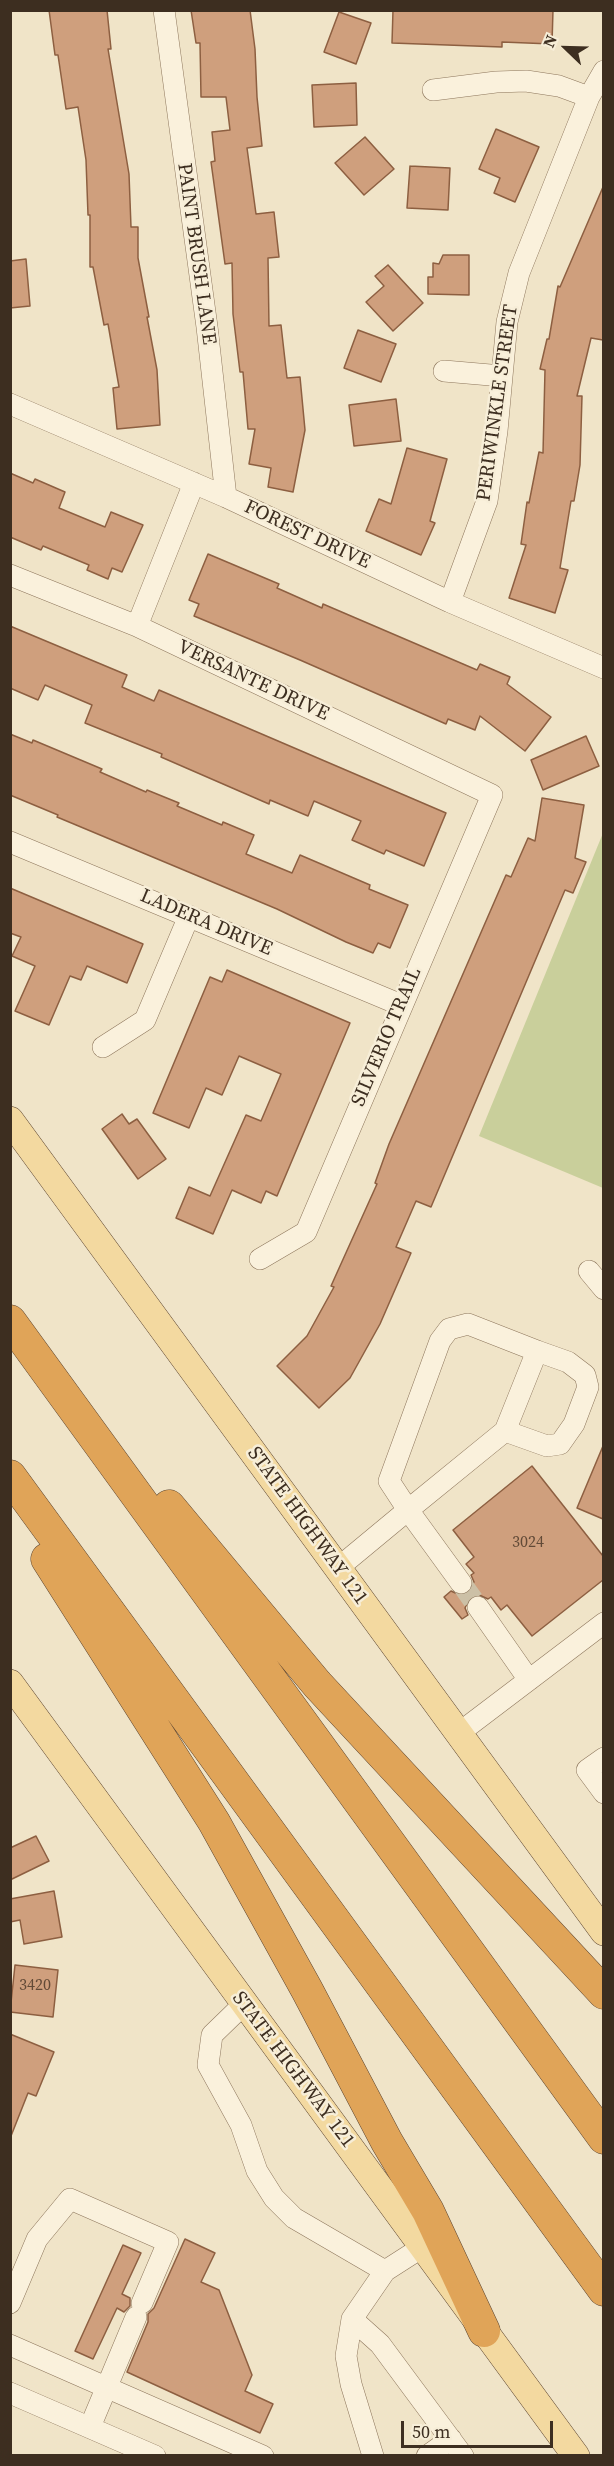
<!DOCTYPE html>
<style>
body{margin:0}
#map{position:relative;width:614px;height:2466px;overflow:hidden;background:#f0e4c8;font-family:"Source Serif 4",serif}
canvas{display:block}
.frame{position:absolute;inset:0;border:12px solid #3d2e20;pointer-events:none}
.north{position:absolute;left:536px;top:18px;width:60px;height:60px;-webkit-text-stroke:4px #f7eed8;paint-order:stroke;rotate:293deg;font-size:16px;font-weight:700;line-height:24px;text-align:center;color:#3d2e20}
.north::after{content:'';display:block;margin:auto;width:21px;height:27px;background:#3d2e20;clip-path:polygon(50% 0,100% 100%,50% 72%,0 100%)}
.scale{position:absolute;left:401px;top:2421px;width:152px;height:27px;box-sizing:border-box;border:3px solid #3d2e20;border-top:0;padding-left:8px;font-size:18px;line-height:21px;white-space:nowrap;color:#3d2e20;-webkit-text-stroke:4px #f7eed8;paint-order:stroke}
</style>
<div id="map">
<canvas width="614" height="2466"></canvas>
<div class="frame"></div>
<div class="north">N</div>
<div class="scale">50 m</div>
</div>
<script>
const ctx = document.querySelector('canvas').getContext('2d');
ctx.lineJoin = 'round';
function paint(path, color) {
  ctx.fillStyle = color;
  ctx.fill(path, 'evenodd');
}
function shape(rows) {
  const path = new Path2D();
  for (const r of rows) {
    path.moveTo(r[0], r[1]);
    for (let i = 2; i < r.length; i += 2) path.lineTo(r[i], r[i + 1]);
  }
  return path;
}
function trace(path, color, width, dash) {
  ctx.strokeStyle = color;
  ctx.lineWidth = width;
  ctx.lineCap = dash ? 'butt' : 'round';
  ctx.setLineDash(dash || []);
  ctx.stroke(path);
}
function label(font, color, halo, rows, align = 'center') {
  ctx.font = font + ' "Source Serif 4",serif';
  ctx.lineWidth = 5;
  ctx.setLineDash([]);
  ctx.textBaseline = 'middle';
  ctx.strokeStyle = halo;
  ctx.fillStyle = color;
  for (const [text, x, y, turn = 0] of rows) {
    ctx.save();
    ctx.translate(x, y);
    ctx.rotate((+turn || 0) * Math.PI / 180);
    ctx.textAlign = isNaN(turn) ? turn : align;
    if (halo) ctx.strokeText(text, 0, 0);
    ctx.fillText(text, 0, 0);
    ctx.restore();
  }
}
paint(shape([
 [603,833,603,1188,479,1136]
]), '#c9cf9b');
const building = shape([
 [49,10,107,10,111,49,108,49,129,174,131,227,138,227,138,258,149,317,147,317,157,370,160,425,117,429,113,388,119,387,108,324,104,325,93,267,90,267,90,215,88,215,86,160,78,107,66,109,58,55,55,55,49,10],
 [191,10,250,10,255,49,257,97,262,146,247,148,256,214,274,212,279,257,268,258,269,326,281,325,287,378,300,377,305,430,293,492,268,487,271,468,249,464,255,429,248,429,243,372,240,372,233,314,232,263,225,264,211,162,215,161,212,132,230,130,226,97,201,97,200,43,196,43,191,10],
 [393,10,553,10,552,44,502,42,502,47,392,43,393,10],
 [339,12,371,23,356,64,324,52,339,12],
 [356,83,357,125,314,127,312,85,356,83],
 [496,129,539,147,515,202,494,193,500,178,479,169,496,129],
 [365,137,394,169,364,195,335,163,365,137],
 [410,166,450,168,448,210,407,208,410,166],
 [603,187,603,340,591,338,577,396,582,396,580,465,574,501,571,501,560,568,568,570,555,613,509,598,526,545,521,544,527,502,529,503,539,452,543,453,545,370,540,369,547,339,549,339,558,286,560,287,603,187],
 [443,255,469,255,469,295,428,294,428,277,433,277,433,263,439,264,443,255],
 [26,259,30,306,10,308,10,261,26,259],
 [388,265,423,303,393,331,366,302,384,286,375,276,388,265],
 [358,330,396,344,381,382,344,368,358,330],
 [396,399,401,441,354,446,349,405,396,399],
 [407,448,447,459,430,521,435,523,421,555,366,531,379,499,391,504,407,448],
 [10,473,33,483,35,479,65,492,59,508,105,527,111,512,143,525,122,572,112,568,108,579,87,570,89,565,43,546,41,550,10,537,10,473],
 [208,554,279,584,277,588,322,608,323,604,477,670,480,664,510,677,507,684,551,717,525,751,480,716,475,730,448,719,446,724,300,660,194,616,199,604,189,600,208,554],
 [10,626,127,675,122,687,154,701,159,690,446,813,424,866,386,850,384,854,352,840,361,821,314,801,308,816,270,800,269,804,161,757,162,754,85,723,92,705,45,685,38,700,10,688,10,626],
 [10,734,32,743,33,740,102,769,100,772,146,792,147,790,179,803,177,806,222,825,223,822,254,835,246,854,292,873,300,855,370,885,369,889,408,905,390,948,378,943,373,953,346,942,277,909,57,817,58,815,10,795,10,734],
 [586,736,599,766,543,790,531,760,586,736],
 [542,798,584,805,575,858,586,862,573,893,565,890,431,1207,416,1201,396,1247,411,1253,380,1324,350,1378,319,1408,277,1366,307,1336,334,1287,331,1286,377,1184,375,1183,389,1144,506,875,511,877,528,838,535,841,542,798],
 [10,888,143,944,127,983,87,966,81,980,70,976,49,1025,15,1011,35,966,12,956,21,937,10,933,10,888],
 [227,970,350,1023,277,1196,266,1191,261,1203,232,1190,213,1234,176,1218,189,1187,210,1196,246,1115,261,1121,281,1074,239,1056,222,1095,206,1088,189,1128,153,1113,210,977,222,982,227,970],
 [122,1114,129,1124,137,1119,166,1159,138,1179,102,1129,122,1114],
 [603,1446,603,1519,577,1508,603,1446],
 [532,1466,603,1556,603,1580,532,1636,507,1605,501,1610,491,1597,488,1599,477,1594,470,1597,465,1608,468,1615,462,1619,444,1597,451,1591,462,1596,468,1594,474,1582,471,1575,474,1573,466,1564,474,1557,453,1530,532,1466],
 [36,1836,49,1861,10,1880,10,1848,36,1836],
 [54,1891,62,1937,24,1944,20,1920,10,1922,10,1899,54,1891],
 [15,1965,58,1970,53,2017,10,2012,15,1965],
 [10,2034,54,2052,36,2096,28,2093,11,2136,10,2034],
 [185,2239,215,2253,201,2282,219,2290,252,2375,245,2391,273,2404,260,2433,127,2372,148,2322,148,2314,154,2308,185,2239],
 [123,2245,141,2253,122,2294,130,2298,130,2306,124,2312,117,2308,93,2359,75,2351,123,2245]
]);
paint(building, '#cf9f7d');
trace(building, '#8d5f41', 1.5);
trace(shape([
 [461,1583,478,1607]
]), '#ccc0a6', 21, [21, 10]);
const minor = shape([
 [164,10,207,327,226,497],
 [433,90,496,82,526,81,559,86,589,97],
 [444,371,502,376],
 [10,404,226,497,450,602,604,668],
 [10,575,137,626,492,795,306,1232,260,1259],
 [450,602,487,501,497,431,507,322,519,273,589,97,604,71],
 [137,626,194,483],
 [10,842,401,1005],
 [103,1047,145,1020,189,916],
 [589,1271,604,1289],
 [505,1431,547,1446,560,1444,574,1424,588,1387,585,1375,568,1362,537,1351],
 [338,1568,408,1510,505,1431,537,1351,468,1324,449,1329,440,1341,389,1481,408,1510,461,1583],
 [478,1607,529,1680],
 [459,1733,604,1623],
 [604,1758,587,1770,604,1793],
 [244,2004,212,2035,208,2065,241,2125,257,2171,274,2198,294,2218,385,2271],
 [10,2303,37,2239,70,2199,168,2242,142,2303],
 [352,2319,380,2344,463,2456],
 [10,2345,263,2456],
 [10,2393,155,2456],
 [90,2427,136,2317],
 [373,2456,351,2384,346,2356,352,2319,385,2271,424,2246],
 [427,2456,451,2439]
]);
const major = shape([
 [10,1120,604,1932],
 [10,1683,576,2456]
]);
const highway = shape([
 [10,1321,604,2138],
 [10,1476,604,2290],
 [169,1506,317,1684,604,1993],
 [47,1559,214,1822,307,1990,387,2142,428,2211,484,2331]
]);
trace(minor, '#8d765c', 22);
trace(major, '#5b4430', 28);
trace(highway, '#5b4430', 33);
trace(minor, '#faf1dc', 21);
trace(major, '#f3d9a0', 27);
trace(highway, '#e0a458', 32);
label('16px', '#624a37', null, [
 ["3024",528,1543],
 ["3420",35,1986]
]);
label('20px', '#3d2e20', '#f7eed8', [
 ["PAINT BRUSH LANE",196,254,82],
 ["PERIWINKLE STREET",498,403,-82],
 ["FOREST DRIVE",307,535,25],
 ["VERSANTE DRIVE",253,681,25],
 ["LADERA DRIVE",206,923,23],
 ["SILVERIO TRAIL",387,1037,-67],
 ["STATE HIGHWAY 121",307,1526,54],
 ["STATE HIGHWAY 121",293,2070,53]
]);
</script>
